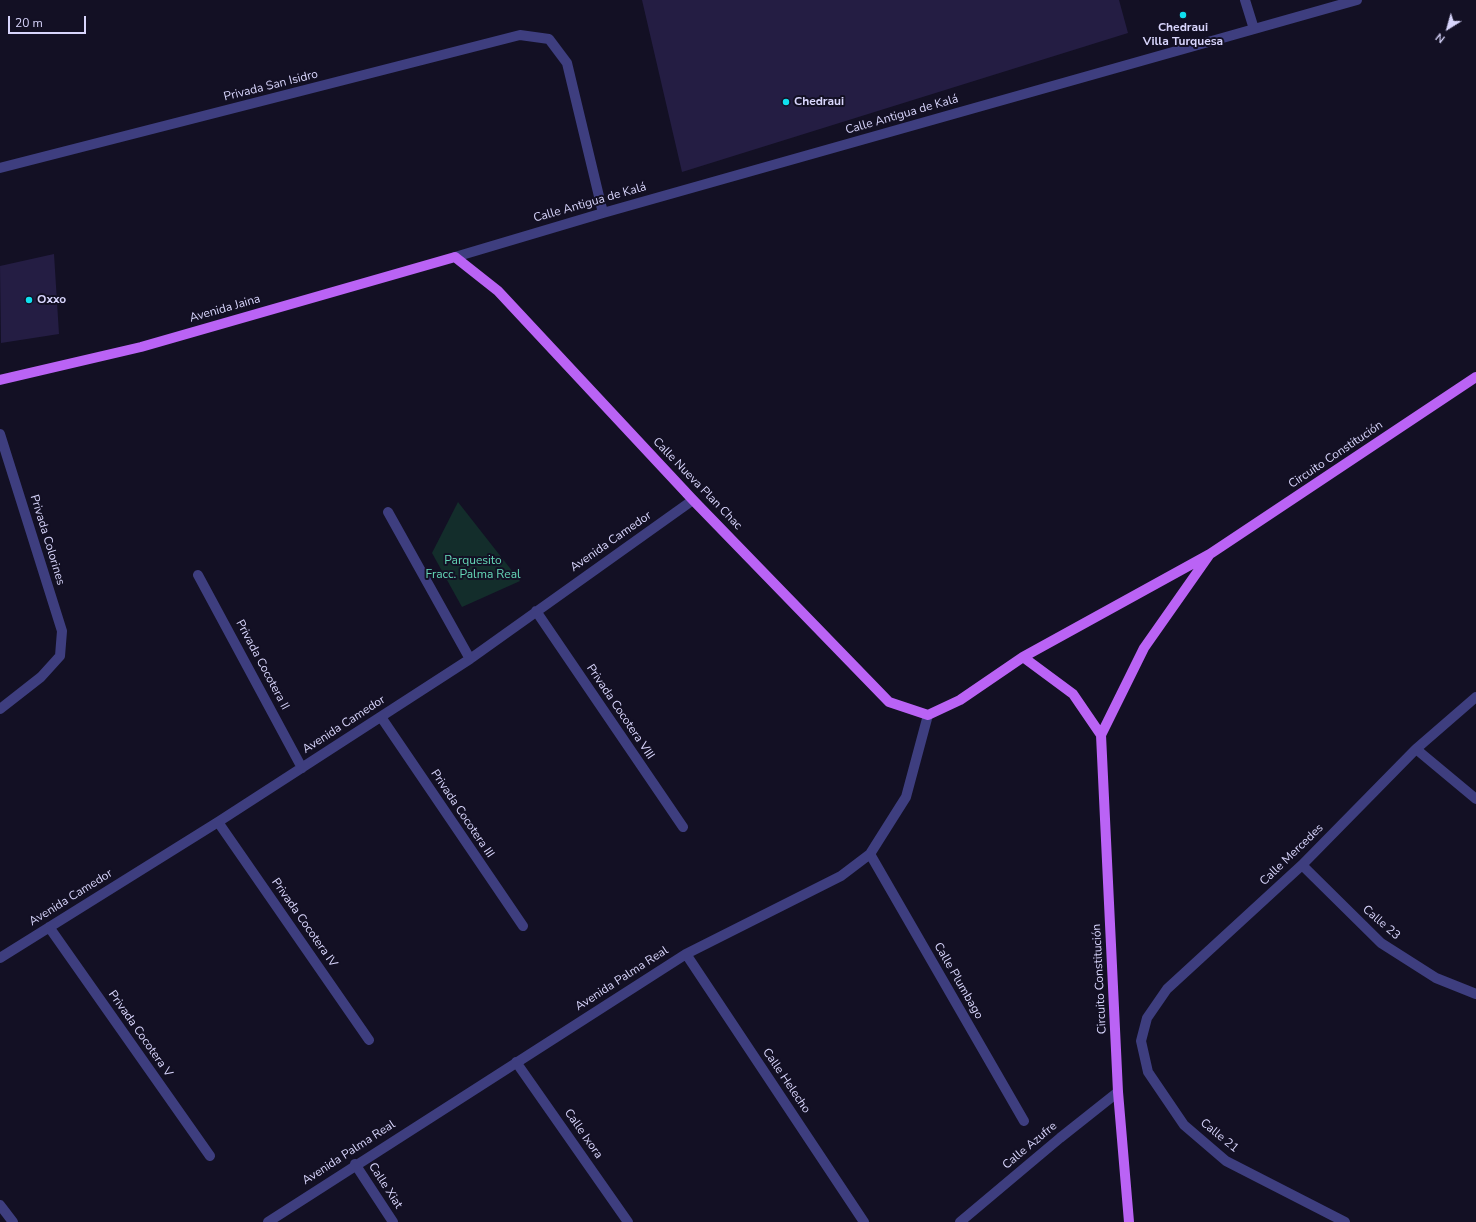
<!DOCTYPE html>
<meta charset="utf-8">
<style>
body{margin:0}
#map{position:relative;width:1476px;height:1222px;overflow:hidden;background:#131024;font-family:"Nunito Sans",sans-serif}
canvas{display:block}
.north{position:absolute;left:1428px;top:8px;width:40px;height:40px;-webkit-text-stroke:3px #131024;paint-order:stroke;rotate:217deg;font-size:11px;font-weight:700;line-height:16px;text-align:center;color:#d8d5fc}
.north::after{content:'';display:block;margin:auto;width:14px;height:18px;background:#d8d5fc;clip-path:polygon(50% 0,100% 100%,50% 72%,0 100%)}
.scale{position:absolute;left:8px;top:16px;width:78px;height:18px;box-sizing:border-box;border:2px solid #d8d5fc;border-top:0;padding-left:5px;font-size:12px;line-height:14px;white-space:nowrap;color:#d8d5fc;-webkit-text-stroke:3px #131024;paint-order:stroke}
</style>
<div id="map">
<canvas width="1476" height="1222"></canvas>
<div class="north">N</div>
<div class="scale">20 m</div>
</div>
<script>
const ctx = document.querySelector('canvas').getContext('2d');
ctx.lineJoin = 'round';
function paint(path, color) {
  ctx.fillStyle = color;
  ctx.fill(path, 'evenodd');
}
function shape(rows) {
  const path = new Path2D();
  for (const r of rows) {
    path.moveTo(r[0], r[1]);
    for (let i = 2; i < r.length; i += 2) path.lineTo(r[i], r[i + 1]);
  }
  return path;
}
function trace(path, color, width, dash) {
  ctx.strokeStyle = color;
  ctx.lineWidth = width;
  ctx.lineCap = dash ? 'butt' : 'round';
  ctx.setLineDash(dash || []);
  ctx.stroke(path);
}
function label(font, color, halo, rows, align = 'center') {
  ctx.font = font + ' "Nunito Sans",sans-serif';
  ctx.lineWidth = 4;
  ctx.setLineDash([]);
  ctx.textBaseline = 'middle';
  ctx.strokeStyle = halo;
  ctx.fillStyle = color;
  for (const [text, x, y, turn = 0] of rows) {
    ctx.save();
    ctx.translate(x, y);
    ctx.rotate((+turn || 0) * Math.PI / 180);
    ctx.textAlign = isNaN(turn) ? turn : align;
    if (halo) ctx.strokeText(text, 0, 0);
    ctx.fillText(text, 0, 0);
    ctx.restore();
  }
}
paint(shape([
 [458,502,520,581,462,607,432,553]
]), '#132d2b');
paint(shape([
 [642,0,1119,0,1128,33,682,172],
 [54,254,59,334,1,343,0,266]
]), '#241d43');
trace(shape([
 [1245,0,1254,29],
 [0,168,520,35,549,39,567,63,603,213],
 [455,257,603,213,1357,0],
 [0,434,62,631,60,656,41,677,0,709],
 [388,512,470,659],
 [198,575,302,768],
 [536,611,683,827],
 [381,717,523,926],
 [1416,749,1476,799],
 [218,822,369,1040],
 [870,854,1024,1121],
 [1302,865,1381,943,1436,978,1476,994],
 [49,927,210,1156],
 [686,954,864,1222],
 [0,958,218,822,470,659,693,500],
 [516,1062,628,1222],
 [355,1164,393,1222],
 [0,1205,13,1222],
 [268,1222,686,954,841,876,870,854,906,797,928,715],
 [960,1222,1060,1138,1118,1092],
 [1345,1222,1226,1161,1184,1125,1148,1072,1141,1041,1147,1018,1167,989,1302,865,1416,749,1476,697]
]), '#3e3e7f', 10);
trace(shape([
 [0,380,141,347,455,257,498,291,693,500,889,702,928,715,960,700,1023,657,1210,554],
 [1023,657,1073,694,1101,735],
 [1129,1222,1118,1092,1101,735,1144,648,1210,554,1476,377]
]), '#ba63f5', 10);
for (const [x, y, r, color] of [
 [1183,15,4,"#0fdfee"],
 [786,102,4,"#0fdfee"],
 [29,300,4,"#0fdfee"]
]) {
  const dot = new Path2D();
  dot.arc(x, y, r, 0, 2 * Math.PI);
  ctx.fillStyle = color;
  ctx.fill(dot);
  trace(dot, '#131024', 1.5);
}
label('bold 12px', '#d8d5fc', '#131024', [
 ["Chedraui",1183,28,"center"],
 ["Villa Turquesa",1183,42,"center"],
 ["Chedraui",794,102],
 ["Oxxo",37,300]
], 'left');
label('12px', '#d8d5fc', '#131024', [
 ["Privada San Isidro",271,86,-14],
 ["Calle Antigua de Kalá",902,115,-16],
 ["Calle Antigua de Kalá",590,203,-16],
 ["Avenida Jaina",225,309,-16],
 ["Circuito Constitución",1336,455,-34],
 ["Calle Nueva Plan Chac",697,484,46],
 ["Privada Colorines",47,540,73],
 ["Avenida Camedor",611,542,-35],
 ["Privada Cocotera II",262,665,62],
 ["Privada Cocotera VIII",620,712,56],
 ["Avenida Camedor",344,725,-33],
 ["Privada Cocotera III",462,814,56],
 ["Calle Mercedes",1292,855,-44],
 ["Avenida Camedor",71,898,-32],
 ["Privada Cocotera IV",304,923,55],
 ["Calle 23",1381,923,41],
 ["Avenida Palma Real",622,979,-33],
 ["Circuito Constitución",1100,979,-93],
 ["Calle Plumbago",958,981,60],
 ["Privada Cocotera V",140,1034,55],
 ["Calle Helecho",786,1081,56],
 ["Calle Ixora",583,1134,55],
 ["Calle 21",1219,1136,39],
 ["Calle Azufre",1030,1146,-40],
 ["Avenida Palma Real",349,1153,-33],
 ["Calle Xiat",385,1186,57]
]);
label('12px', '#65d8b8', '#131024', [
 ["Parquesito",473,561],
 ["Fracc. Palma Real",473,575]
]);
</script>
